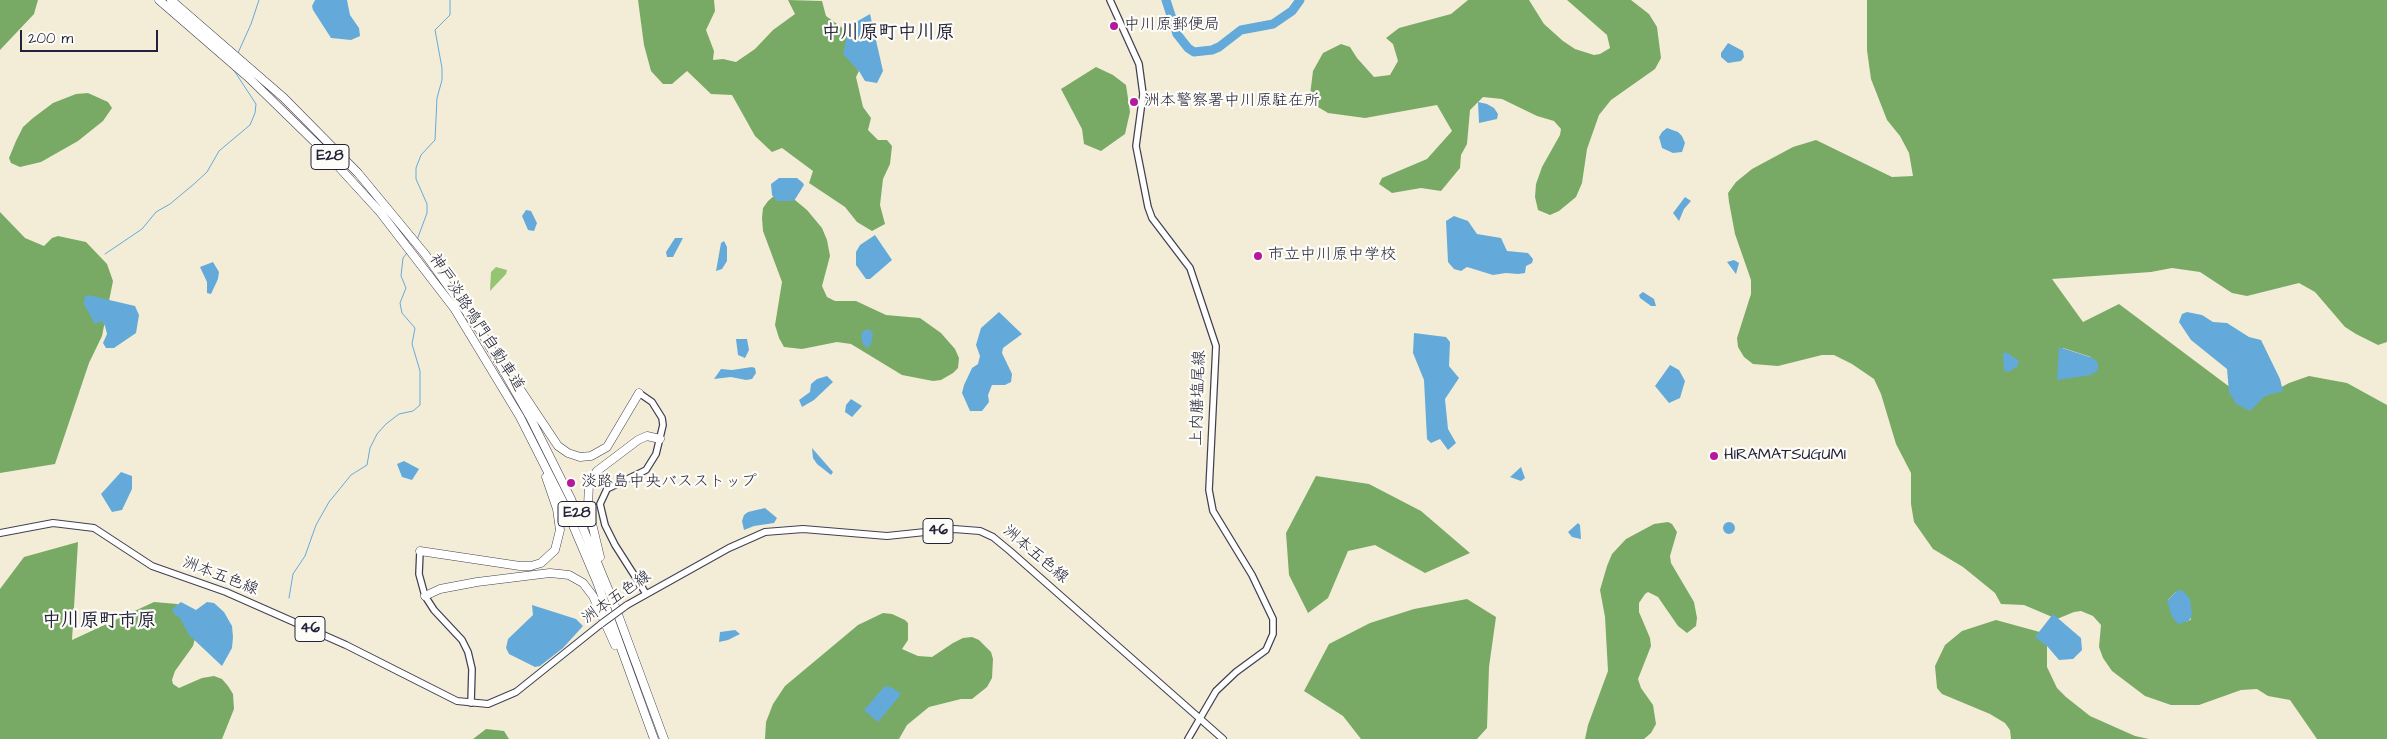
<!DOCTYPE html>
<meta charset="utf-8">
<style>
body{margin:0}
#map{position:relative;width:2387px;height:739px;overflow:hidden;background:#f3edd8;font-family:"Architects Daughter",sans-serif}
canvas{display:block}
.scale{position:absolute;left:20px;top:30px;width:138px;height:22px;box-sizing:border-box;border:2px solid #22223b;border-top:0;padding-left:6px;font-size:15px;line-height:18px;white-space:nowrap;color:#22223b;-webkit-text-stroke:4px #fdfcf7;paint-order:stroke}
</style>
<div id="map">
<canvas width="2387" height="739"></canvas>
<div class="scale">200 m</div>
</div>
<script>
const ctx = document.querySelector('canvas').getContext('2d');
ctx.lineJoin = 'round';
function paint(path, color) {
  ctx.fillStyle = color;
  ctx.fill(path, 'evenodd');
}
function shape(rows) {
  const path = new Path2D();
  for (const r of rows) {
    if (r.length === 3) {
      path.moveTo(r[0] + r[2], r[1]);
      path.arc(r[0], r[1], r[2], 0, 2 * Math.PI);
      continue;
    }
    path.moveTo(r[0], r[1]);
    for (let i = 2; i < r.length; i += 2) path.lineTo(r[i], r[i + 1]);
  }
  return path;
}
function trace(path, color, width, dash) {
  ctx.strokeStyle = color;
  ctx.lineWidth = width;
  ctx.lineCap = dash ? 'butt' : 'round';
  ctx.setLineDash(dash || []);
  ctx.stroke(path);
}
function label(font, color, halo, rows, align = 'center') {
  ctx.font = font + ' "Architects Daughter","Klee One",sans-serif';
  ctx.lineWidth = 4.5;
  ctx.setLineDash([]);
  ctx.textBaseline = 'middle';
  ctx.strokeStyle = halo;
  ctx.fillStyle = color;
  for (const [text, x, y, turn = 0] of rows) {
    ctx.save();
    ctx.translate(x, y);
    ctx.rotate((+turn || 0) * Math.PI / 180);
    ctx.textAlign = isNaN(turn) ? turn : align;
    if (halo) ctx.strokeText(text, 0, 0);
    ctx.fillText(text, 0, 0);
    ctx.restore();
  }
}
paint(shape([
 [496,267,507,270,506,274,490,291,491,272]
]), '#95c473');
paint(shape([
 [0,0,38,0,34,14,0,50],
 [638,0,714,0,715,11,706,30,714,51,713,60,723,59,736,62,755,49,773,30,795,14,788,0,822,1,826,16,844,29,847,36,847,56,859,71,856,77,863,107,871,118,868,130,878,140,887,140,892,146,890,164,883,179,880,205,885,224,872,231,857,222,845,207,809,183,813,171,782,148,772,152,755,136,732,95,711,94,687,71,672,84,663,84,651,71,644,45],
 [1468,0,1529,0,1544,24,1563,41,1575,49,1594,55,1600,54,1610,48,1607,35,1567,0,1631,0,1649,14,1657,27,1661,58,1655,69,1611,100,1599,115,1587,149,1582,183,1576,197,1559,211,1550,215,1538,210,1535,197,1536,184,1542,167,1560,135,1561,129,1554,121,1537,116,1502,99,1483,97,1470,110,1467,144,1461,155,1460,168,1441,191,1421,188,1392,193,1379,184,1382,178,1427,159,1452,131,1437,105,1365,118,1328,113,1318,107,1310,95,1313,71,1323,53,1341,44,1350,47,1357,58,1374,77,1390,75,1398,61,1393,44,1386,38,1399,28,1451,14],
 [1867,0,2387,0,2387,342,2378,345,2356,334,2345,327,2315,292,2299,283,2247,296,2232,293,2200,272,2172,268,2151,272,2052,279,2083,322,2119,304,2227,385,2244,395,2265,396,2289,383,2309,376,2347,383,2387,405,2387,739,2317,739,2290,700,2268,696,2257,689,2241,690,2199,705,2171,705,2145,696,2112,671,2103,658,2099,647,2101,625,2093,616,2081,611,2074,612,2057,619,2024,605,2001,604,1995,593,1963,567,1933,549,1914,522,1911,504,1911,473,1896,444,1881,394,1874,379,1852,364,1834,355,1822,355,1778,366,1753,364,1744,357,1738,347,1737,338,1751,294,1751,280,1735,234,1729,202,1728,193,1736,182,1752,169,1793,147,1816,140,1892,177,1913,176,1909,153,1900,136,1887,120,1871,79,1867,50],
 [2063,348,2091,357,2058,379],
 [2176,592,2191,619,2189,621,2180,622,2168,600],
 [1096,67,1113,75,1126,85,1130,112,1125,134,1101,151,1084,144,1082,129,1061,89],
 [88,93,108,102,112,108,103,121,78,141,41,162,20,167,11,163,9,158,16,141,23,127,33,118,53,103,76,94],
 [782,195,795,200,807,210,822,228,827,240,830,256,822,286,827,297,835,301,856,301,886,315,920,318,941,333,955,349,959,358,958,368,953,373,941,380,933,381,902,375,851,344,837,342,802,349,784,347,779,338,775,325,782,282,763,231,762,218,763,208,768,201,774,196],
 [0,212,25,238,44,246,52,238,58,236,86,242,107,264,113,281,102,336,89,363,55,464,0,473],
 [1316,476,1369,484,1421,511,1470,553,1425,573,1375,545,1348,551,1328,598,1308,613,1289,575,1286,533],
 [1668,522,1672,524,1677,532,1670,556,1671,563,1694,602,1697,618,1696,626,1687,633,1678,626,1658,597,1648,592,1645,594,1639,603,1639,612,1650,638,1651,646,1638,679,1641,688,1653,705,1656,724,1651,733,1644,739,1585,739,1588,725,1608,671,1605,617,1600,590,1607,566,1612,554,1626,539,1654,524],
 [78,542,72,640,154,602,177,604,188,612,196,635,193,646,175,671,172,680,173,684,179,688,202,678,214,676,222,679,228,686,233,694,234,709,222,739,0,739,0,589,24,557],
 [1467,599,1496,617,1489,667,1487,728,1477,739,1361,739,1343,716,1304,691,1329,644,1370,623,1414,609],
 [883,613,892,614,905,620,908,623,908,640,902,649,918,656,932,657,953,643,963,638,972,637,979,640,991,652,993,659,992,678,987,687,972,699,961,699,929,707,907,725,899,739,765,739,766,722,773,704,785,686,858,625],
 [1996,620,2047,634,2047,667,2057,688,2066,697,2090,716,2135,736,2149,739,2011,739,2010,730,2005,723,1990,714,1942,694,1937,688,1935,666,1945,645,1962,631],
 [486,729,504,731,509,739,473,739]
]), '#78aa65');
paint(shape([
 [315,0,347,0,350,15,359,28,360,36,351,40,331,38,313,10,312,6],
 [870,14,883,71,877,83,865,81,859,71,843,54,847,36,844,29],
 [1728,43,1743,51,1744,57,1741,61,1728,63,1721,57,1721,53],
 [1478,102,1487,104,1494,108,1498,114,1497,119,1479,123],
 [1667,128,1678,132,1682,136,1685,143,1682,152,1673,153,1662,148,1659,137,1662,132],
 [779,178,797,178,803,183,804,185,794,201,777,201,772,195,771,184],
 [1685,197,1691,201,1684,209,1679,221,1673,213],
 [526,210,531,211,537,223,534,231,528,230,522,216],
 [1454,216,1468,221,1477,234,1501,238,1507,251,1528,253,1533,259,1532,263,1526,266,1525,273,1518,274,1506,273,1493,275,1467,267,1461,271,1454,269,1448,262,1446,221],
 [875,235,892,260,870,279,866,279,856,265,856,252,860,245],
 [675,238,683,238,673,257,667,257,666,252],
 [724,241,727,247,727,261,722,269,716,271,721,243],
 [1734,260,1739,263,1736,274,1727,262],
 [213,262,219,272,218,279,211,294,207,293,207,282,200,267],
 [1643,292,1654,299,1656,306,1651,306,1640,298,1639,295],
 [88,295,135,306,139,315,136,333,114,348,106,348,103,343,107,334,105,326,102,321,95,324,84,304,84,298],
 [999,312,1022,334,1003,348,1002,353,1012,374,1011,382,1005,385,992,385,988,395,989,402,982,411,970,411,962,393,964,385,972,368,978,364,980,356,976,345,981,328],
 [2187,312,2202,315,2213,322,2227,323,2249,337,2261,340,2280,379,2283,391,2265,396,2250,411,2236,404,2229,392,2227,369,2191,340,2179,322,2182,314],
 [869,329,873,334,871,344,867,348,863,344,861,336,863,331],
 [1414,333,1446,337,1450,342,1449,366,1459,378,1445,399,1448,429,1456,443,1448,450,1440,439,1431,443,1427,439,1424,380,1413,353],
 [736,339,747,339,749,350,745,358,738,355],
 [2059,347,2093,358,2098,363,2098,370,2091,375,2057,380],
 [2006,352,2019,361,2017,367,2008,372,2004,371,2003,354],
 [1670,365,1679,370,1685,381,1680,398,1669,403,1655,386],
 [752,367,755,368,756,373,752,379,746,380,731,377,714,379,721,369,732,370],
 [827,376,833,382,814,400,802,407,799,400,810,392,811,384,817,379],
 [851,399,862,406,852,417,845,412,846,405],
 [812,448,833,472,831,475,817,464,813,458],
 [404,461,419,469,412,480,402,477,397,464],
 [1521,467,1525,478,1521,481,1510,477],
 [121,472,132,476,132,489,122,510,112,512,101,494],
 [765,508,777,518,774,523,754,526,744,530,742,521,744,515,748,512],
 [1729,528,6],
 [1578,523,1580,525,1581,539,1572,537,1568,532],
 [2178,590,2183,591,2190,599,2192,614,2189,621,2178,624,2172,617,2167,601],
 [181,602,196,610,207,602,214,603,224,612,232,626,233,637,232,648,222,666,189,635,180,618,175,615,172,609],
 [532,605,576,619,583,626,563,648,540,666,535,667,509,654,506,648,508,639,533,615],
 [2053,614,2081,638,2082,650,2073,659,2059,660,2047,646,2035,637],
 [735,630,740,634,728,640,719,642,720,632],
 [885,686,893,688,901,694,878,722,864,710]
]), '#63aada');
trace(shape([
 [238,53,251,24,259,0],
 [417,240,427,213,427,204,416,179,416,168,421,155,435,140,437,98,442,80,442,68,435,30,450,15,450,0],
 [105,254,142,229,156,212,170,204,194,184,207,172,219,151,250,125,255,113,256,104,233,69],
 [289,598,293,574,305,556,316,525,329,502,351,475,367,465,370,448,377,434,386,424,399,414,413,411,420,405,420,371,412,344,415,328,402,313,400,303,406,288,401,276,403,258,407,253]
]), '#63aada', 1);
trace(shape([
 [1166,0,1177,34,1188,48,1194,52,1212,50,1219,47,1241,30,1273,24,1292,11,1300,0]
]), '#63aada', 9);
const secondary = shape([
 [1110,0,1139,64,1143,94,1136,146,1148,207,1152,218,1190,268,1216,346,1209,490,1213,511,1252,575,1273,619,1273,634,1266,650,1236,672,1216,691,1188,739],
 [639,393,652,402,662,418,663,425,656,454,646,470,607,489,600,504,605,525,615,545,645,592],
 [420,551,419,574,425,596,434,610,462,640,468,652,472,669,471,703]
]);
const primary = shape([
 [0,533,53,523,94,528,152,566,226,592,346,645,457,701,488,704,516,692,601,624],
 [627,605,729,548,765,532,803,529,887,536,954,529,980,531,993,537,1010,551,1223,739]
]);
const highway = shape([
 [159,0,249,78,326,153,380,212,454,308,520,417,563,502,597,582,654,739],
 [171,0,284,98,358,173,425,254,483,335,530,417,571,499,613,601,664,739],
 [514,380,558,446,568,453,580,457,591,456,607,447,639,393],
 [420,551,520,566,531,566,541,563,555,550,560,530,557,509,546,477],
 [600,557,588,507,589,483,597,471,638,440,647,436,660,439],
 [425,596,440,589,477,582,550,573,569,575,583,583,593,596,615,645]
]);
trace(secondary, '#414053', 8);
trace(primary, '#414053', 8);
trace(highway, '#414053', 9);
trace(secondary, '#fff', 5.5);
trace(primary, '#fff', 6);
trace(highway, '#fff', 8);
const primaryBridge = shape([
 [601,624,627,605]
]);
trace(primaryBridge, '#414053', 8, []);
trace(primaryBridge, '#fff', 6);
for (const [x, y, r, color] of [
 [1114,26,5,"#b5179e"],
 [1134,102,5,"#b5179e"],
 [1258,256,5,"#b5179e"],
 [1714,456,5,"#b5179e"],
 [571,483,5,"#b5179e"]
]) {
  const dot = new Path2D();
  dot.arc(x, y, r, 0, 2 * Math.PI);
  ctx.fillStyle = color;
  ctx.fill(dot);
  trace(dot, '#fdfcf7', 2);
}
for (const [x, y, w] of [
 [330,157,38],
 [577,514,38],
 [938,531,30],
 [310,629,30]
]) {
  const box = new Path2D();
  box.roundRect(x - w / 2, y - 12.5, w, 25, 4);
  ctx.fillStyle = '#fdfcf7';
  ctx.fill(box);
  trace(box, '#22223b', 1);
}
label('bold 15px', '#22223b', null, [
 ["E28",330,157],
 ["E28",577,514],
 ["46",938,531],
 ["46",310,629]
]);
label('16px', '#22223b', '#fdfcf7', [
 ["中川原郵便局",1124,26],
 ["洲本警察署中川原駐在所",1144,102],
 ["市立中川原中学校",1268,256],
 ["HIRAMATSUGUMI",1724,456],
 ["淡路島中央バスストップ",581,483]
], 'left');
label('16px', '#22223b', '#fdfcf7', [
 ["神戸淡路鳴門自動車道",476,323,57],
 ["上内膳塩尾線",1199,398,-88],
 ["洲本五色線",1035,555,40],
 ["洲本五色線",220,577,21],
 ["洲本五色線",617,598,-35]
]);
label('bold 19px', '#22223b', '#fdfcf7', [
 ["中川原町中川原",888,34],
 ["中川原町市原",99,622]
]);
</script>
